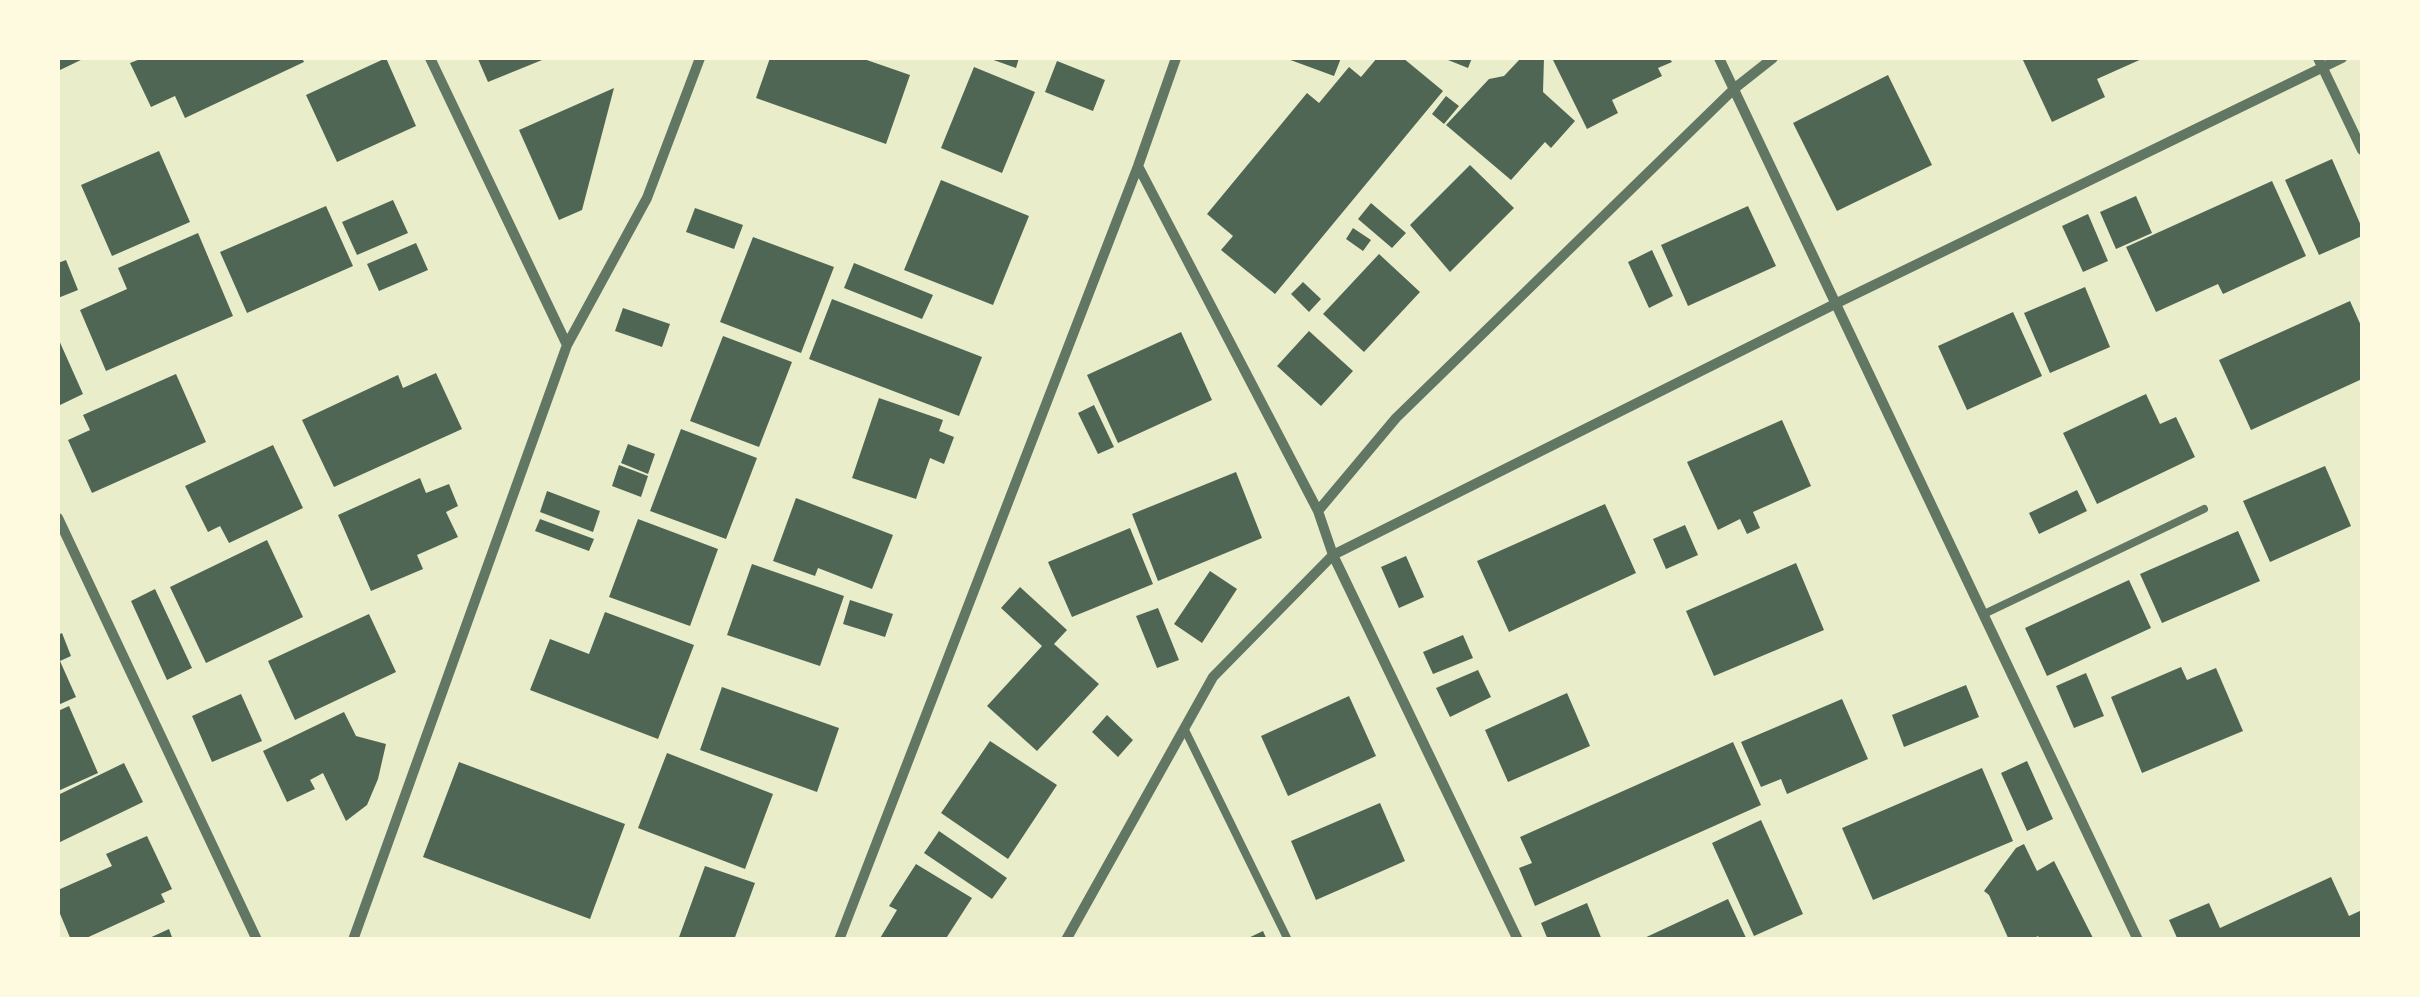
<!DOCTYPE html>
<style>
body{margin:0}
#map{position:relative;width:2420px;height:997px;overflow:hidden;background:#e9edc9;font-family:"PT Serif",serif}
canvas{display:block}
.frame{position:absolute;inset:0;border:60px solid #fefae0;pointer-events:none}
</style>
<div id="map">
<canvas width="2420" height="997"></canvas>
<div class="frame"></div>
</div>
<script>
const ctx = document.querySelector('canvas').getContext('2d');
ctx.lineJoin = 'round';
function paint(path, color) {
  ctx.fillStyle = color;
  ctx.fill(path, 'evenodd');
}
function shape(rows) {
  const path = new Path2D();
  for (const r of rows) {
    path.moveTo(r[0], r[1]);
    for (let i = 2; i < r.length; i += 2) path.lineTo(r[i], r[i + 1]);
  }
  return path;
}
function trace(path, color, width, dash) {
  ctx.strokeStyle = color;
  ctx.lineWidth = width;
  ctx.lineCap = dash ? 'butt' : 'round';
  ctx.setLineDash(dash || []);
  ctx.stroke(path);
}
paint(shape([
 [58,58,85,58,58,71],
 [143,58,302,58,304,62,185,118,175,96,151,107,130,63],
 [386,58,416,126,337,162,306,95],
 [482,58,547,58,488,82,478,59],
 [770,58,861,58,910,75,886,144,756,98],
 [988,58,1019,58,1016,68],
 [1285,58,1341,58,1334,76],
 [1377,58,1403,58,1443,91,1275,294,1221,250,1233,236,1207,214,1307,93,1319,103,1349,67,1361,77],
 [1443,58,1472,58,1468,68],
 [1544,58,1543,92,1575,121,1551,148,1545,142,1511,180,1446,125,1489,79,1504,76,1520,59],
 [1552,58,1669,58,1672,62,1658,68,1662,76,1612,100,1618,113,1587,129],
 [2022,58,2144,58,2097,79,2105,97,2052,122],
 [1057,61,1105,80,1093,111,1045,92],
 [974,67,1035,92,1002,173,941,148],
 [1888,75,1932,165,1837,211,1793,123],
 [614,88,582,210,559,220,519,130],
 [1446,96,1459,106,1444,124,1432,114],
 [159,151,190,222,112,256,81,185],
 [2332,159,2362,228,2362,236,2319,255,2285,180],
 [1470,165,1514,208,1450,272,1410,225],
 [941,180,1029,216,993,305,904,270],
 [2272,181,2306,256,2223,294,2218,284,2156,312,2126,247],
 [2136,196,2152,233,2116,249,2100,212],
 [393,200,408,233,357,255,342,222],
 [1371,203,1406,233,1392,248,1358,219],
 [326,206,353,266,247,313,220,252],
 [1748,206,1776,266,1688,306,1661,245],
 [695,208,743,225,734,249,686,232],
 [2088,214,2108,261,2083,272,2062,226],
 [1353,228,1371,240,1363,251,1346,239],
 [198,233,233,316,106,371,80,310,127,289,118,268],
 [753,237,834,267,801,353,720,322],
 [416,243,428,270,379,291,367,264],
 [1652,250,1673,296,1649,308,1628,262],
 [1379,254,1420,292,1364,352,1323,314],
 [66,260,78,290,58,298,58,263],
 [854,263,933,295,922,319,844,288],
 [1303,282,1321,299,1309,312,1291,294],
 [2085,287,2110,347,2050,373,2024,313],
 [832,299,982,357,959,416,809,359],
 [2350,301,2362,328,2362,379,2251,430,2219,360],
 [623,308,670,324,662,347,615,331],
 [2013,312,2042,376,1967,410,1938,346],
 [1309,331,1353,371,1321,406,1277,366],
 [1181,332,1212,400,1118,443,1087,375],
 [723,336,792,362,759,447,690,421],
 [58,338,83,394,58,406],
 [436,373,462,429,334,487,302,420,398,375,403,388],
 [176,374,206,442,92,493,68,440,90,430,83,415],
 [2146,394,2160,424,2176,417,2195,457,2097,504,2063,433],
 [879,398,943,420,939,431,954,437,944,464,930,458,916,499,852,478],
 [1094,405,1114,447,1098,454,1078,413],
 [1782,420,1811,486,1753,512,1760,528,1747,534,1740,519,1718,530,1687,462],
 [681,429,757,458,726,539,650,511],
 [628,444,655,454,648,474,621,463],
 [273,445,303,508,229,543,220,526,208,532,185,486],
 [619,465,648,476,641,497,612,486],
 [2325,466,2351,526,2270,562,2243,501],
 [1236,472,1262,538,1158,581,1132,514],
 [420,478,426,493,449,484,458,506,446,512,458,537,417,555,423,569,371,591,338,515],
 [2077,490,2087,511,2039,534,2029,513],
 [547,491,600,511,593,532,540,512],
 [796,498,893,535,872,589,818,568,815,576,773,561],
 [1605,504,1636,573,1509,632,1477,561],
 [540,519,594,539,589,551,535,531],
 [638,519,718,549,690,626,609,597],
 [1685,525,1698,555,1666,569,1653,539],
 [1130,528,1153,584,1072,617,1048,562],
 [2238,531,2260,581,2162,623,2140,574],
 [267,540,303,617,206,663,170,587],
 [1406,556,1424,597,1399,608,1381,567],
 [1796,563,1824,630,1714,676,1686,611],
 [752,564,844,596,820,666,727,635],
 [1210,571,1237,589,1202,643,1174,624],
 [2129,580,2151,628,2047,676,2025,628],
 [1020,587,1067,630,1054,644,1099,684,1037,751,987,706,1042,646,1001,608],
 [155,589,192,668,167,680,131,601],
 [850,600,893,614,885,637,843,624],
 [1158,608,1179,660,1157,668,1136,616],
 [605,612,694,645,658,739,530,690,550,639,589,654],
 [369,614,396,672,295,720,268,661],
 [62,633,71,656,60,661,76,697,58,705,58,635],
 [1463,635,1473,658,1433,674,1423,652],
 [2181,667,2187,680,2216,668,2243,731,2142,773,2111,697],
 [1478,670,1491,697,1450,717,1436,688],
 [2086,673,2104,716,2074,728,2056,686],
 [1966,685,1979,717,1904,747,1892,715],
 [722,687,839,728,817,792,700,750],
 [1567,693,1590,746,1508,782,1485,730],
 [241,694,262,741,212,762,192,716],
 [1349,696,1376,756,1288,796,1261,736],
 [1842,699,1868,759,1787,794,1781,779,1761,787,1741,742],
 [69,706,98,773,58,791,58,711],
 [344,712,356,736,386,744,378,779,367,805,346,821,323,773,310,780,315,789,287,802,263,751],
 [1107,715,1133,740,1118,757,1092,732],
 [990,741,1057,785,1008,859,941,813],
 [1733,742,1761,805,1535,906,1519,868,1532,863,1520,837],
 [667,753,773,794,745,869,638,828],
 [2027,761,2053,819,2027,831,2001,773],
 [459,762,625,824,590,919,423,857],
 [124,763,143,802,58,843,58,795],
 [1982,768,2013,841,1873,900,1842,828],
 [1380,803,1405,861,1316,900,1291,841],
 [1761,820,1803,914,1754,936,1712,843],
 [939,831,1007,878,992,899,924,853],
 [147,836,172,889,161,894,165,902,82,940,71,940,58,909,58,890,112,866,106,854],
 [2024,844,2037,871,2054,861,2094,940,2040,940,2038,936,2031,940,2009,940,1989,895,1984,891,2016,848],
 [916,864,972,898,945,940,879,940,897,910,889,906],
 [705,866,755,883,734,940,678,940],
 [2331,877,2349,916,2362,910,2362,940,2178,940,2169,920,2209,903,2220,928],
 [1728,899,1747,940,1640,940],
 [1587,903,1602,940,1548,940,1541,923],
 [169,929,173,940,145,940],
 [1263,931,1267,940,1244,940]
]), '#4f6655');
trace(shape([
 [1984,614,2204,509],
 [1184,728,1288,940]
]), '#617663', 8);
trace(shape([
 [430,58,567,345],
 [1719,58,2138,940],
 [2318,58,2362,150],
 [1138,166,1318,511,1333,555,1518,940],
 [1318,511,1396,418,1735,88,1773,58],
 [58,518,257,940],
 [353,940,567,345,647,198,700,58],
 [839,940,1138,166,1176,58],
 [1066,940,1213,677,1333,555,1837,303,2342,58]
]), '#617663', 10);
</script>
